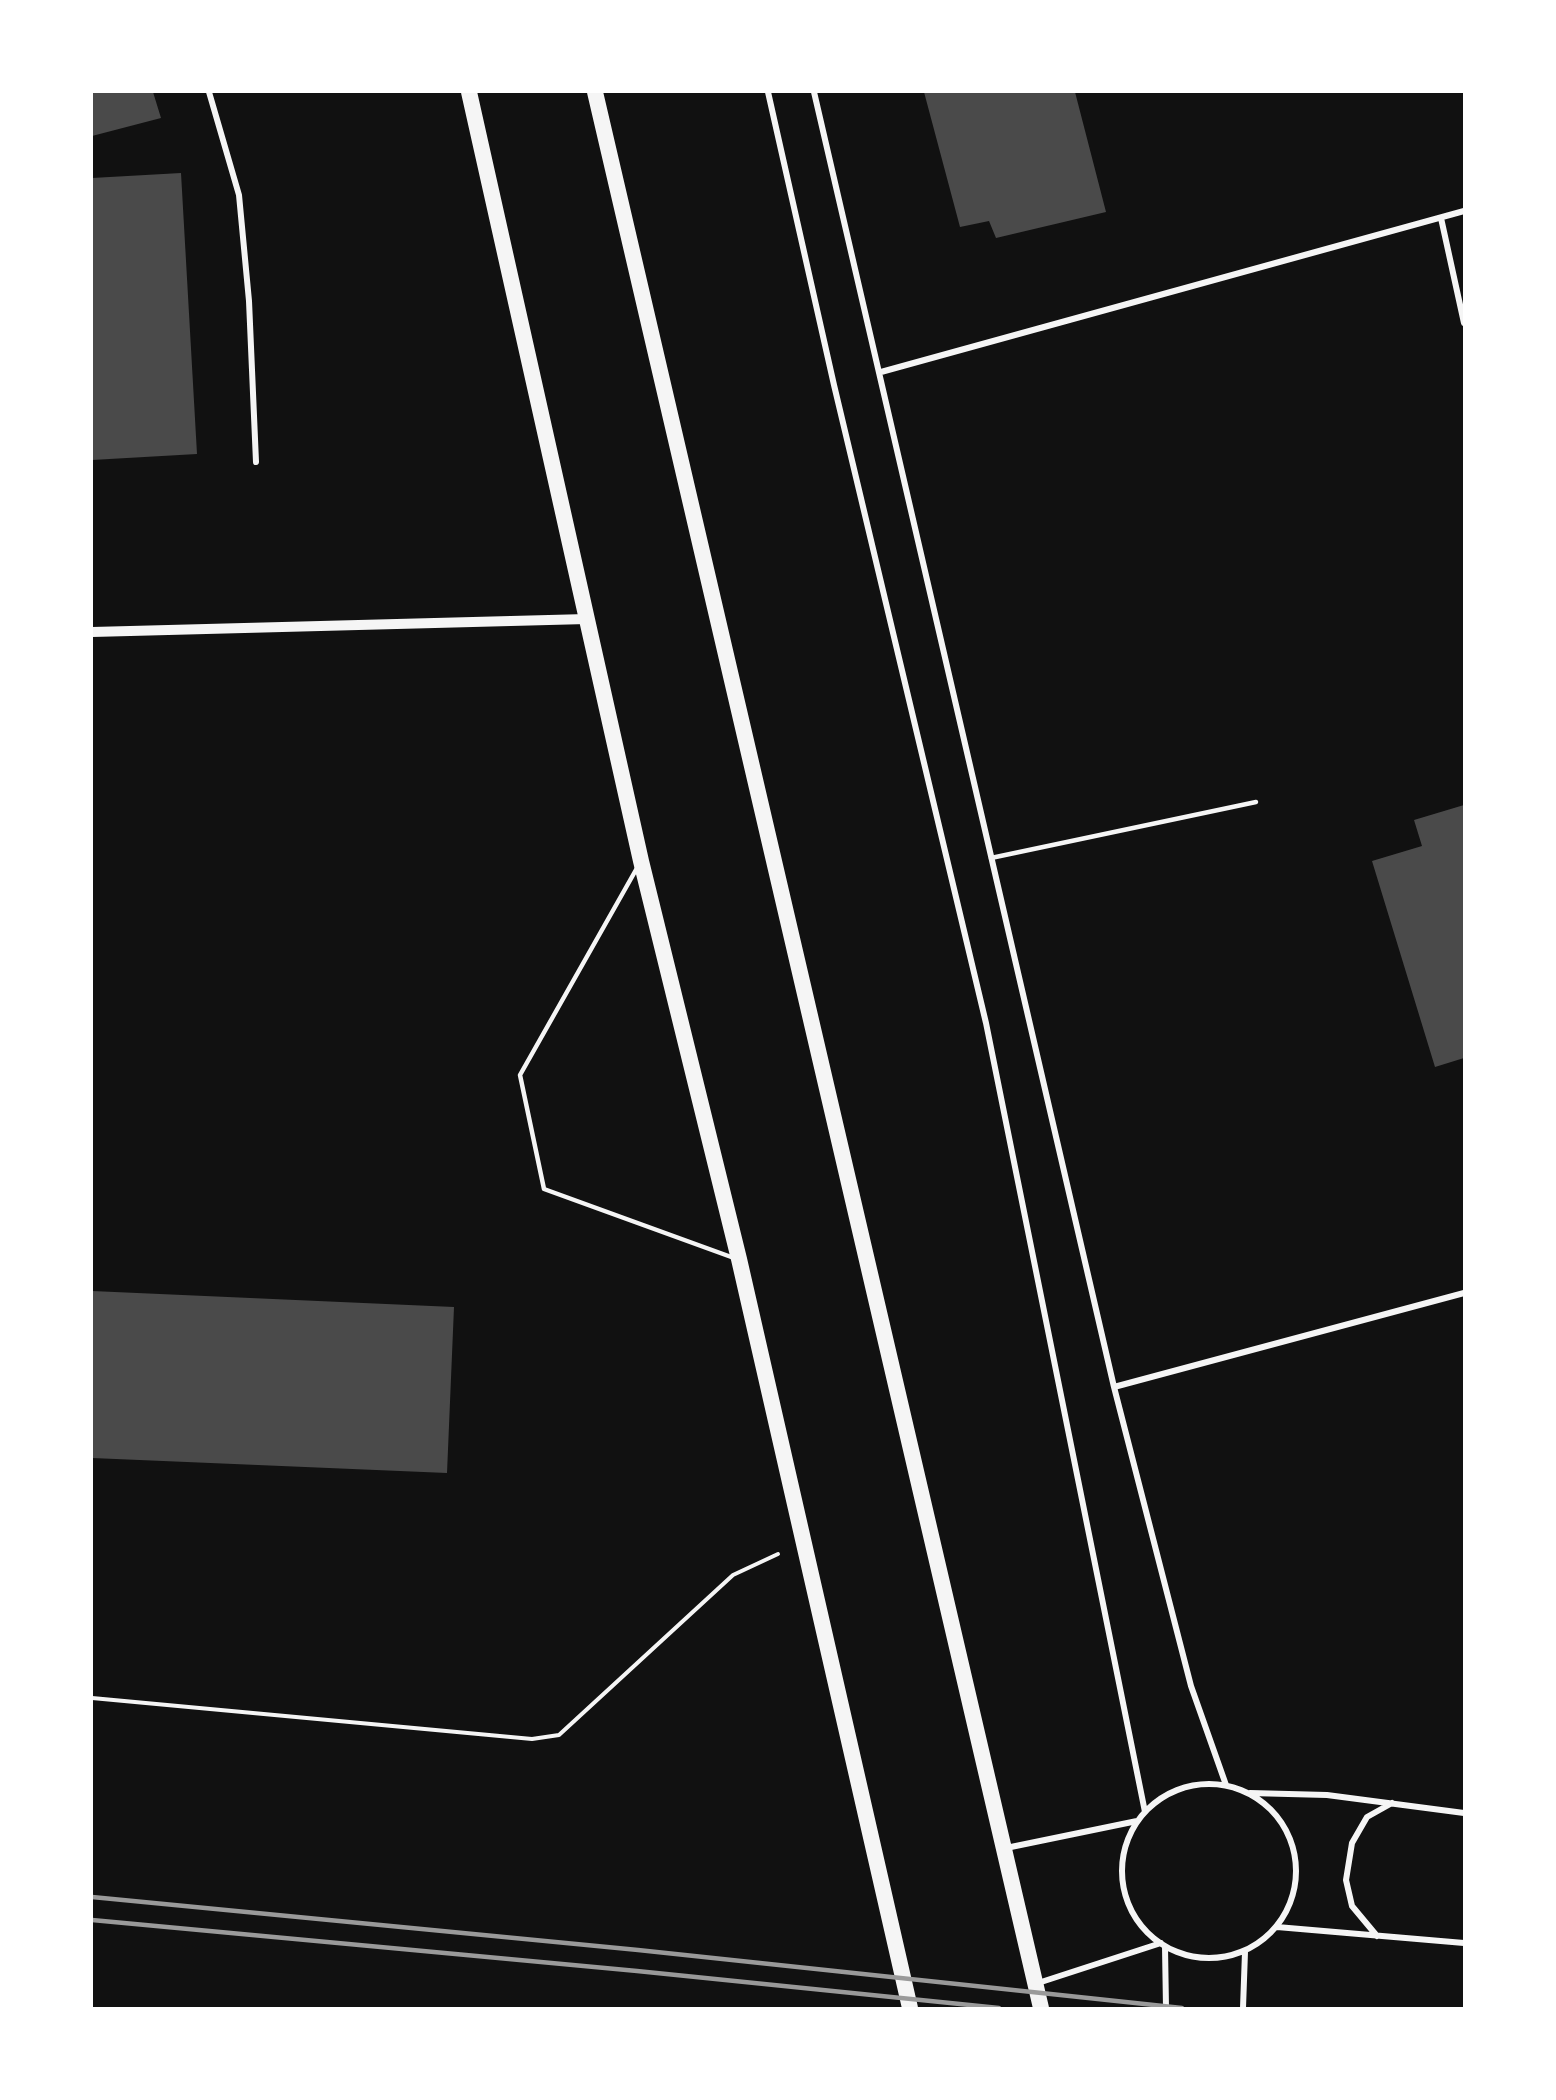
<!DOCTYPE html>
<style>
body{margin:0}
#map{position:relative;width:1556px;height:2100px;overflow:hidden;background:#111;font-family:Figtree,sans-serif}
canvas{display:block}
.frame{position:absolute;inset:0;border:93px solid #fff;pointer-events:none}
</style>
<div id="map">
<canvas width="1556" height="2100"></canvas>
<div class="frame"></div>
</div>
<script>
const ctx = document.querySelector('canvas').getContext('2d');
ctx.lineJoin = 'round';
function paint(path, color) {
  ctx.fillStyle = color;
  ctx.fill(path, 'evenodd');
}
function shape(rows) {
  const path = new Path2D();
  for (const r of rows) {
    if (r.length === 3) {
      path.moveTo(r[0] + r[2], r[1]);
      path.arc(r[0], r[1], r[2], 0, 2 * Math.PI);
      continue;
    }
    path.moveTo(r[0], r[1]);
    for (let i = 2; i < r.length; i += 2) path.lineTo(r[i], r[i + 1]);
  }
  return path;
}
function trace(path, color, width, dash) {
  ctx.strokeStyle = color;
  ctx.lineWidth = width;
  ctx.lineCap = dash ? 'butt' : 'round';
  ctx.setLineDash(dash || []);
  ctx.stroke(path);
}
paint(shape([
 [92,92,153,92,161,118,92,136],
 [924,92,1075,92,1106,212,996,238,989,221,960,227],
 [181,173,197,454,92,460,92,178],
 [1464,805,1464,1058,1435,1067,1372,861,1422,846,1414,820],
 [92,1291,454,1307,447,1473,92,1458]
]), '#4a4a4a');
trace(shape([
 [92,1698,532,1739,559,1735,733,1575,778,1554]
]), '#f5f5f5', 4);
trace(shape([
 [991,858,1256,802],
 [637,868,520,1075,544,1189,734,1258]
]), '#f5f5f5', 4.5);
trace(shape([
 [209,92,239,195,249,301,256,462],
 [768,92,834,385,986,1023,1145,1812],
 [814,92,1114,1387,1191,1686,1226,1785],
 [1441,218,1464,323],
 [881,372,1464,211],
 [1114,1387,1464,1293],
 [1209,1871,87],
 [1250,1793,1327,1795,1464,1813],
 [1006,1848,1137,1821],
 [1277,1927,1464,1943],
 [1377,1936,1352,1906,1346,1880,1352,1843,1367,1817,1392,1803],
 [1165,1947,1166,2008],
 [1035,1984,1161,1943],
 [1243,2008,1245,1952]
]), '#f5f5f5', 6);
trace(shape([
 [92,632,587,619]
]), '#f5f5f5', 10);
trace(shape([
 [469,92,641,861,739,1259,910,2008],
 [595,92,1041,2008]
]), '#f5f5f5', 16);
trace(shape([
 [92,1897,638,1950,1182,2008],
 [92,1920,637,1971,999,2008]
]), '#9a9a9a', 4.5);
</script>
